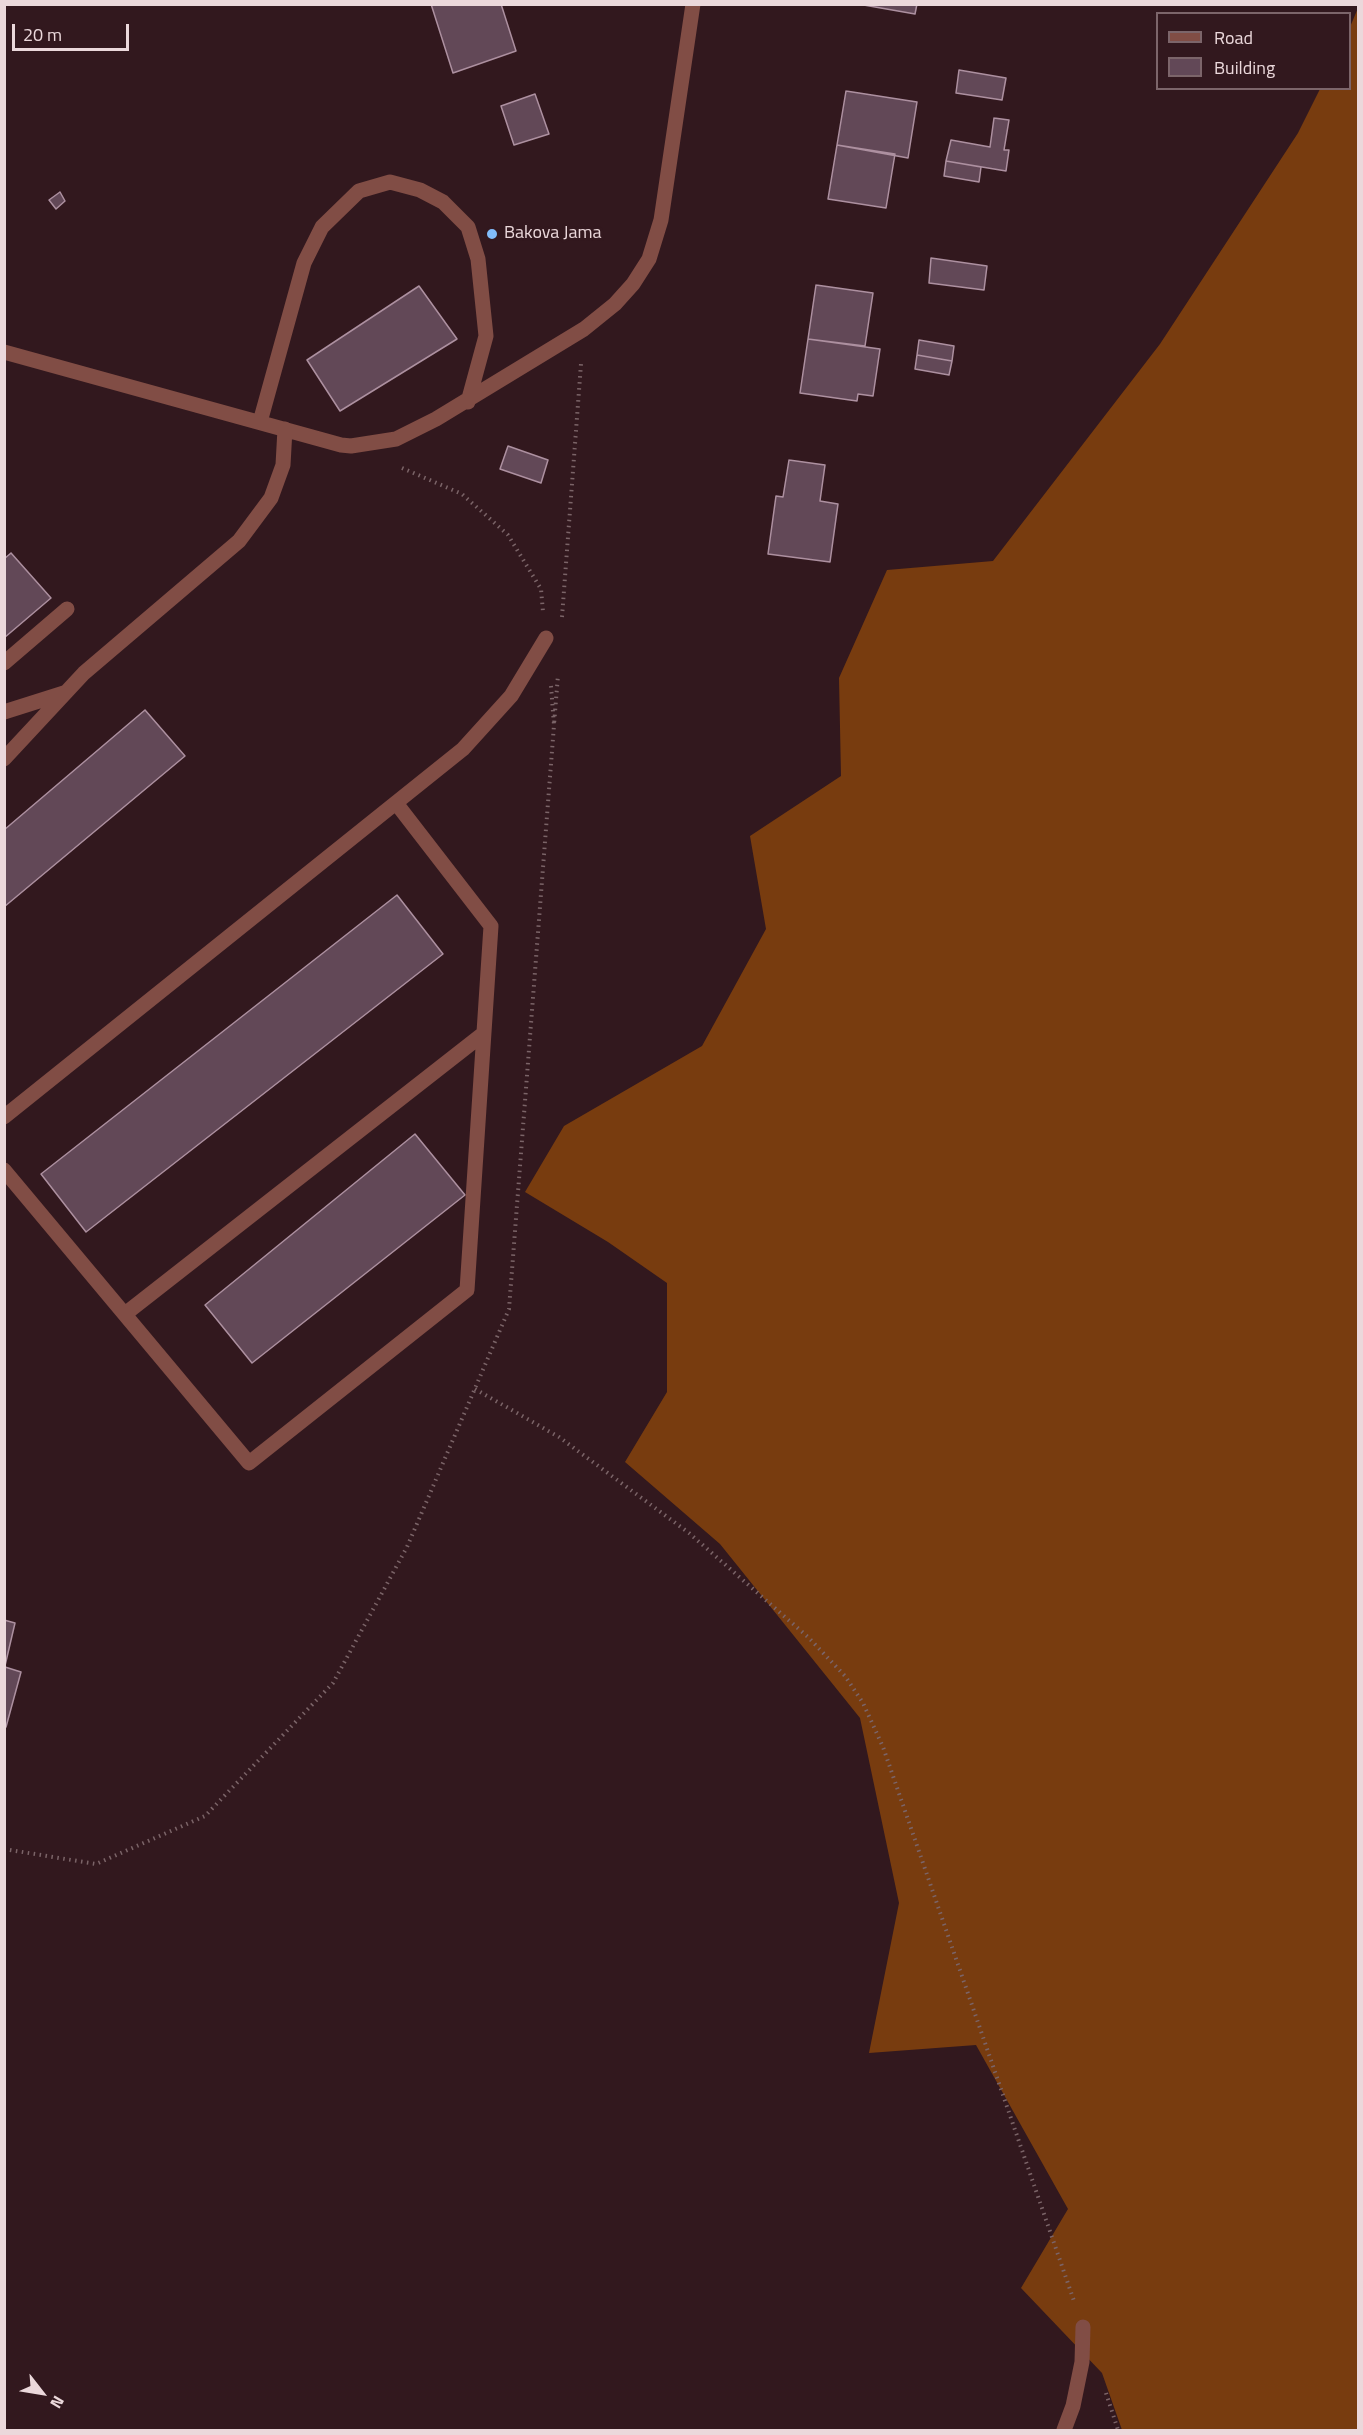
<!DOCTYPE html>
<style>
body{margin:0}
#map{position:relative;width:1363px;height:2435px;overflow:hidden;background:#32181e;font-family:"Titillium Web",sans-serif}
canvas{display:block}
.frame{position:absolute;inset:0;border:6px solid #ebd8db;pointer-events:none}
.legend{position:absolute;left:1156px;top:12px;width:195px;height:78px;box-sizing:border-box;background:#32181e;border:2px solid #7c656a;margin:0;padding:8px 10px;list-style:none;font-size:18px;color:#ebd8db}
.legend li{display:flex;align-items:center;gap:12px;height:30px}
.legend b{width:30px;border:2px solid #7c656a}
.north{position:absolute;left:12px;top:2363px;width:60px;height:60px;-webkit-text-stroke:4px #32181e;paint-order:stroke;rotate:121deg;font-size:16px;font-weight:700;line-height:24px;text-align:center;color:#ebd8db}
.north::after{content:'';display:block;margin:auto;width:21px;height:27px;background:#ebd8db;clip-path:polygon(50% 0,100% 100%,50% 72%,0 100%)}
.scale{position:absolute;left:12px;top:24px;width:117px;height:27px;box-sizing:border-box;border:3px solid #ebd8db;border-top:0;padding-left:8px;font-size:18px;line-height:21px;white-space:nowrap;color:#ebd8db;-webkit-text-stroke:4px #32181e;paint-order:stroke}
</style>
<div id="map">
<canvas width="1363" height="2435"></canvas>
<div class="frame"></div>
<ul class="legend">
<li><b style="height:8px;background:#814d45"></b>Road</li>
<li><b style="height:16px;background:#624857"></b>Building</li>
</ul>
<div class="north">N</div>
<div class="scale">20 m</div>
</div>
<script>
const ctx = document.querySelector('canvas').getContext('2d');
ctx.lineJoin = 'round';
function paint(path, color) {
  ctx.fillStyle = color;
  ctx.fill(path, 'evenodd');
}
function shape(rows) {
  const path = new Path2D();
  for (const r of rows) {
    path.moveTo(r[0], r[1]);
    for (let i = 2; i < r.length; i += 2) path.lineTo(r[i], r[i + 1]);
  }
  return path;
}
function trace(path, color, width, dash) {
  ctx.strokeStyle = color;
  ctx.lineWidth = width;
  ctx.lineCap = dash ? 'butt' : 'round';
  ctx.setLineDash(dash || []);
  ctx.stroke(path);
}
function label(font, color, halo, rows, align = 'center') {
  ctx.font = font + ' "Titillium Web",sans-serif';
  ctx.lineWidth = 6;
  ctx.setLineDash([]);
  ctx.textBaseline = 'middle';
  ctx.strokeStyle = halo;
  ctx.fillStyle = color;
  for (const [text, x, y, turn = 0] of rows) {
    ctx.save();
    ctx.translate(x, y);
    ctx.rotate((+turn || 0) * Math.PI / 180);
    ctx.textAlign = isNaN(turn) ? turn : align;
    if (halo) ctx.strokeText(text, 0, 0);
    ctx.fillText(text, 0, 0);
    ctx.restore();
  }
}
paint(shape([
 [1358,8,1358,2430,1122,2430,1102,2373,1021,2288,1068,2209,976,2045,869,2053,899,1903,860,1718,720,1544,625,1462,667,1392,667,1283,608,1242,525,1192,564,1126,702,1046,766,929,750,836,841,776,839,678,887,570,993,561,1160,344,1298,133,1320,89,1350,88,1350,27]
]), '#783c0f');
const building = shape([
 [431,4,501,4,516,51,453,73,431,4],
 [858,4,917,4,915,14,858,4],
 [959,70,1006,78,1002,100,956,93,959,70],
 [846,91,917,102,908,158,837,145,846,91],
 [535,94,549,134,514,145,501,106,535,94],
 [994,118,1009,120,1004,150,1009,150,1006,171,946,161,951,140,990,147,994,118],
 [837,145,895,154,886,208,828,199,837,145],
 [946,161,981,167,979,182,944,176,946,161],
 [60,192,65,201,56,209,49,200,60,192],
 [931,258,987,266,984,290,929,283,931,258],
 [816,285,873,293,865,346,808,339,816,285],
 [419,286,457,339,340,411,307,360,419,286],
 [808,339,880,349,873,396,858,394,857,401,800,393,808,339],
 [919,340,954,346,952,361,917,355,919,340],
 [917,355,952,361,949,375,915,369,917,355],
 [508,446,548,460,541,483,500,469,508,446],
 [789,460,825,465,820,501,838,504,830,562,768,554,776,496,783,497,789,460],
 [11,553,51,598,4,638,4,559,11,553],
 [145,710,185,756,4,907,4,830,145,710],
 [397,895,443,954,86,1232,41,1174,397,895],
 [415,1134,465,1195,252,1363,205,1305,415,1134],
 [4,1620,15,1623,4,1670,4,1620],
 [5,1667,21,1672,6,1727,4,1727,5,1667]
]);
paint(building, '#624857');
trace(building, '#ad90a0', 1.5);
trace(shape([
 [402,468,462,494,508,535,541,589,543,612],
 [562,617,581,364],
 [551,686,554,725,558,675],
 [475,1389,559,1437,689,1533,808,1637,845,1676,863,1703,883,1747,1074,2301],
 [4,1849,96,1864,205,1816,333,1683,407,1547,509,1309,554,725],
 [1106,2393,1118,2430]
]), '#7b6468', 4, [1.5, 4.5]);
trace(shape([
 [4,352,341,445,351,446,396,439,436,419,584,329,615,304,633,284,649,259,661,220,693,4],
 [260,422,304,263,322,227,359,191,390,182,420,190,443,202,468,227,478,259,486,336,468,402],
 [4,663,67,609],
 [4,712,64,693],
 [4,759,84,673,239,541,271,498,283,465,285,429],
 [4,1117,463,749,511,696,546,638],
 [4,1170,249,1463,467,1290,491,926,396,803],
 [125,1314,483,1034],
 [1064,2430,1073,2406,1082,2362,1083,2327]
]), '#814d45', 15);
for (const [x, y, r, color] of [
 [492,234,6,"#82bcfa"]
]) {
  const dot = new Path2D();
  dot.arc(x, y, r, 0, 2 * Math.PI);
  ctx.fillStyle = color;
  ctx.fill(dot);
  trace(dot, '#32181e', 2);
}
label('18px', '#ebd8db', '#32181e', [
 ["Bakova Jama",504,234]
], 'left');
</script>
